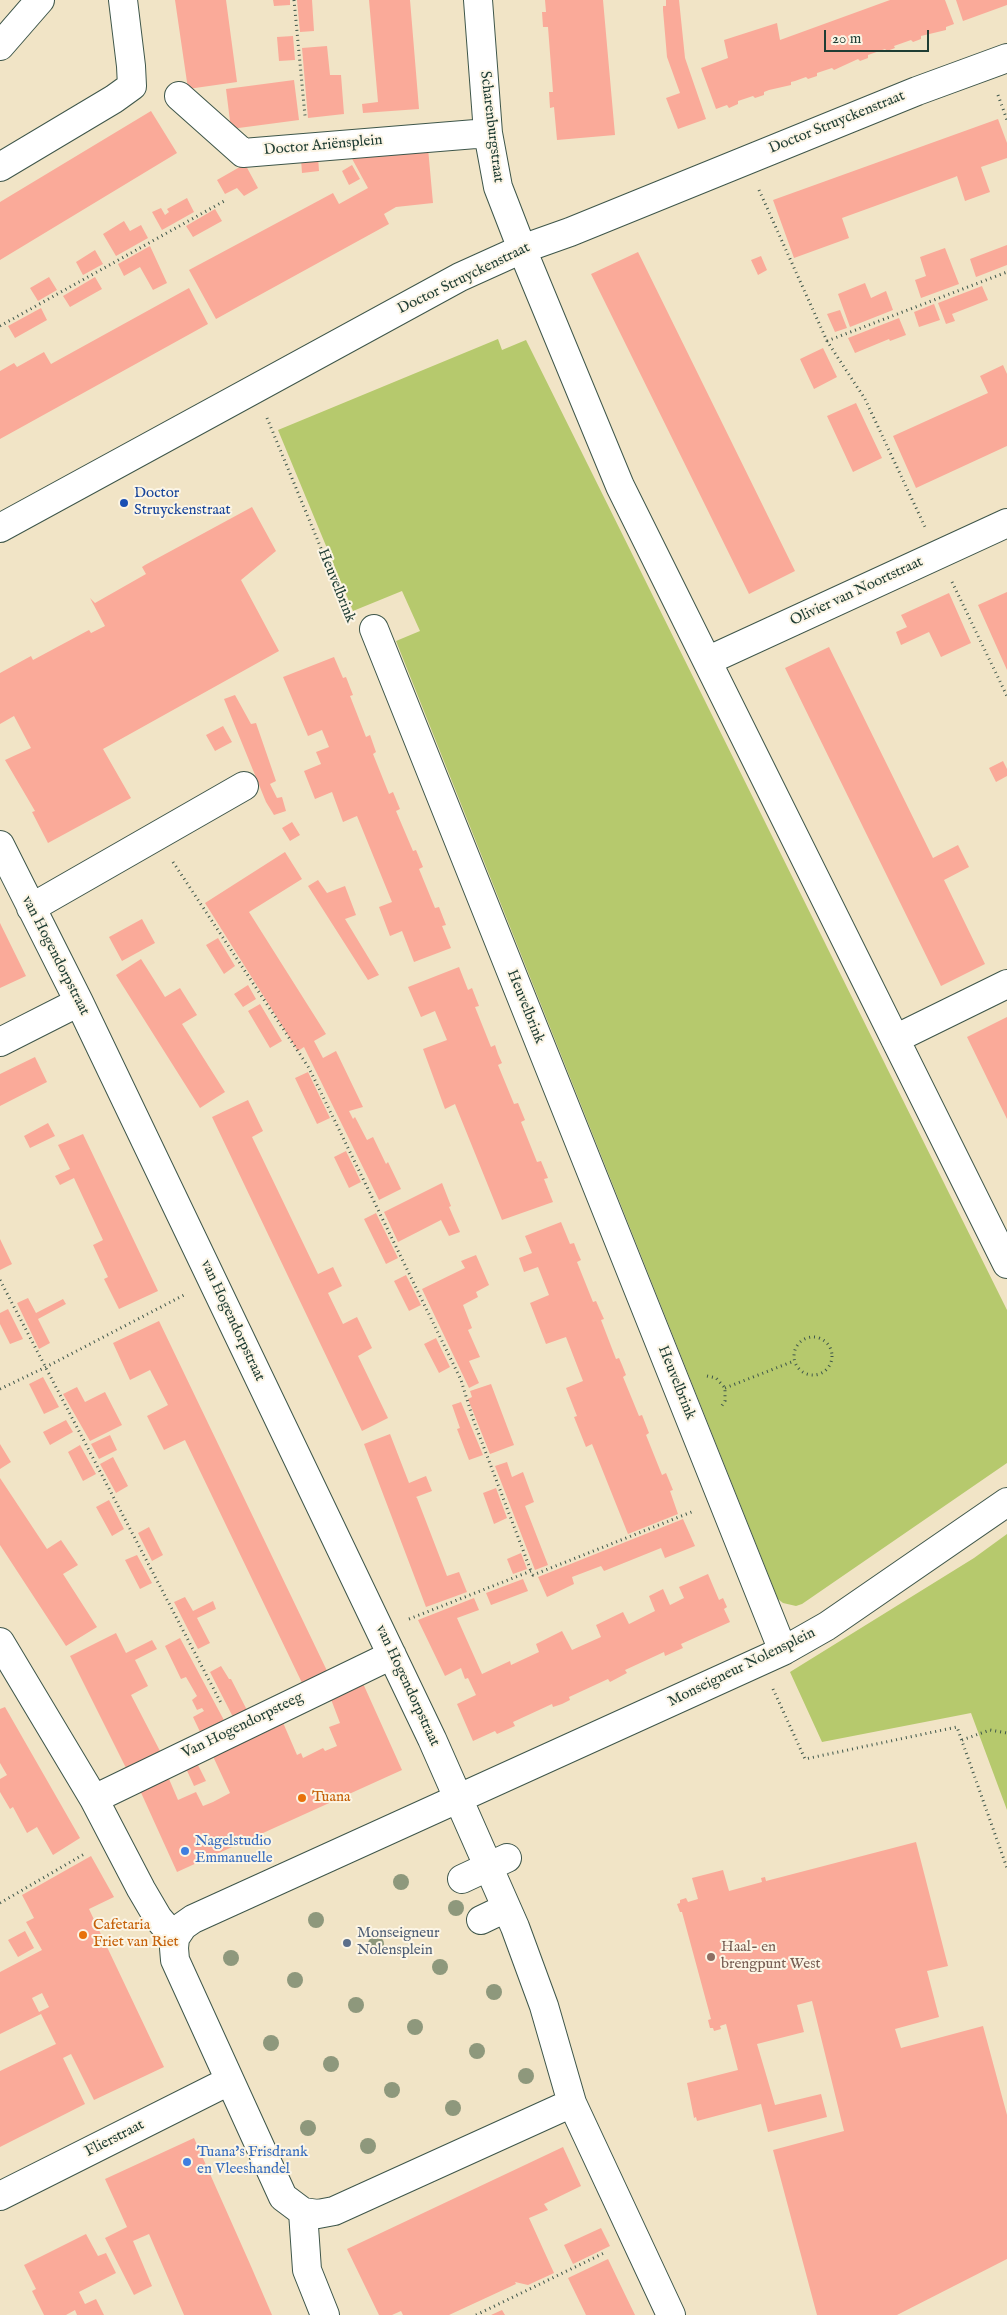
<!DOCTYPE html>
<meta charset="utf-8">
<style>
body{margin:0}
#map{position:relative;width:1007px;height:2315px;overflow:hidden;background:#f1e4c6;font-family:"IM FELL English",serif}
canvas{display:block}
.scale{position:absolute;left:824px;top:30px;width:105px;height:22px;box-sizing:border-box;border:2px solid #1f3d34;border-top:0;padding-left:6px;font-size:15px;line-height:18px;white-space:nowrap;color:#1f3d34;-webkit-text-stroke:4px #fcf5e5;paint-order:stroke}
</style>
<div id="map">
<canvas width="1007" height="2315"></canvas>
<div class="scale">20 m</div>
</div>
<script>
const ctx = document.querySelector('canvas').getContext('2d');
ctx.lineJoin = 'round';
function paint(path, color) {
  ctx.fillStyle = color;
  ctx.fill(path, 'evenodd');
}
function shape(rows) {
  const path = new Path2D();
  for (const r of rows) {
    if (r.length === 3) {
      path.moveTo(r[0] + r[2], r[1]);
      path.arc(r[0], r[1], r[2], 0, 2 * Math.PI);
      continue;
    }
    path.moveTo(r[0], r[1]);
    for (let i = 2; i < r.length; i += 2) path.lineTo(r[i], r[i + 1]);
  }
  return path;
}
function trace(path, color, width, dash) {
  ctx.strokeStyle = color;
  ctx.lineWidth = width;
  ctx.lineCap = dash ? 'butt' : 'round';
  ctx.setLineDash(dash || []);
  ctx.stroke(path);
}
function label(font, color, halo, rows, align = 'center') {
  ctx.font = font + ' "IM FELL English",serif';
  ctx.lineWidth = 4;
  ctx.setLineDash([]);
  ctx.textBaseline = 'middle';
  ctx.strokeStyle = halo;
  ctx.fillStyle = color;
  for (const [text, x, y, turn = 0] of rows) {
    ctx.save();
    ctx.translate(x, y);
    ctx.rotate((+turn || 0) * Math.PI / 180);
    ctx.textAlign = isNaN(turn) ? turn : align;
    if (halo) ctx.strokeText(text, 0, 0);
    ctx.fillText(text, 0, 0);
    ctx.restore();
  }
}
paint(shape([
 [498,339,502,350,526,340,1007,1310,1007,1463,802,1604,796,1606,783,1603,778,1599,396,641,420,631,402,591,353,611,278,430],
 [1007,1534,1007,1810,971,1713,822,1742,790,1672,974,1558]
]), '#b6c96d');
paint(shape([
 [175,0,226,0,237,82,188,89],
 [273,0,290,0,290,5,274,6],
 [297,0,312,0,314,31,300,32],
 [369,0,410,0,419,109,363,113,362,104,378,102],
 [545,0,603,0,615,135,557,140,554,107,550,108,549,92,553,92,548,27,543,27,542,12,546,12],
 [666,0,679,0,685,58,706,119,678,129,666,98,680,93,667,57,663,10,663,6,666,6],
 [890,0,945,0,954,24,946,27,946,30,921,36,921,39,913,42,911,40,894,46,895,48,887,51,885,49,868,55,868,58,860,61,858,59,834,70,832,68,817,73,817,76,808,79,806,77,795,81,791,82,791,85,769,90,764,92,764,95,755,98,753,96,738,101,738,104,729,108,727,105,716,109,701,68,728,58,724,40,777,23,780,40],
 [956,0,1007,0,1007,5,963,21],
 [293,36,295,60,279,61,277,37],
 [327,46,330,75,341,75,344,114,308,118,302,48],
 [294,80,299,120,231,129,226,89],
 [151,111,177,153,0,260,0,202],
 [998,119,1007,143,1007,158,981,167,990,192,965,201,957,176,955,177,842,218,849,238,794,258,773,200],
 [428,148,433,203,396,207,384,214,389,224,216,319,189,270,333,193,339,204,368,188,350,155],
 [318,157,319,171,302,173,301,159],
 [245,164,258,188,244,196,237,188,225,194,217,180],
 [352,165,360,179,349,185,342,171],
 [187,198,194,212,162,230,152,212,161,208,165,215,169,212,167,209],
 [215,209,222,221,193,237,186,226],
 [124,221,130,231,141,225,148,238,116,256,103,234],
 [1007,245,1007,265,976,277,970,259],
 [150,246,167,283,153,290,140,267,124,276,118,264],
 [945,248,959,284,921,298,915,280,926,276,920,257],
 [95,250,103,264,83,275,76,262],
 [638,252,795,571,749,594,591,274],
 [761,256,767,270,758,275,751,260],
 [49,277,57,290,38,301,30,288],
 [95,277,102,289,70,307,63,296],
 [865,283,871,298,886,291,893,310,850,327,838,294],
 [982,286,988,300,952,314,955,321,946,324,938,303],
 [189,288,208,324,0,439,0,371,14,363,17,367,44,352,51,364],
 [934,304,940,320,919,327,914,312],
 [41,308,47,320,15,338,8,326],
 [840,310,847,328,835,332,827,314],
 [899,318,906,335,890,341,889,339,855,353,848,338],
 [823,348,837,377,814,389,800,359],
 [1003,365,1007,374,1007,446,916,488,893,436,988,393,980,376],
 [856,403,882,458,853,472,827,416],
 [252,507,276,551,241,580,279,651,103,749,131,798,48,843,32,812,35,811,5,760,31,748,14,716,0,724,0,673,31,656,33,660,89,630,91,633,105,626,90,598,95,603,146,574,142,567,145,565],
 [1007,592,1007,670,978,605],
 [949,593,971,643,941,657,929,632,901,645,896,632,907,627,901,615],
 [829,647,933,858,958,845,969,867,944,880,985,964,941,986,785,668],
 [334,657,343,678,346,677,353,695,350,696,366,737,370,735,376,752,373,754,389,794,393,792,400,809,396,811,413,851,416,850,423,867,419,869,435,908,439,907,446,925,442,926,451,948,414,962,402,931,390,936,379,907,392,902,357,816,343,822,332,792,315,799,304,771,321,764,316,752,329,747,322,730,308,736,283,677],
 [235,695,251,724,256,723,276,781,270,784,277,798,282,797,286,811,274,815,266,802,224,699],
 [223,726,232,742,215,751,206,735],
 [1003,761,1007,769,1007,776,996,782,989,768],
 [292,822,300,835,290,841,282,828],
 [285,852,302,879,249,912,326,1034,314,1041,323,1058,336,1051,363,1107,349,1111,353,1119,355,1117,367,1140,373,1137,386,1164,388,1162,401,1189,379,1200,304,1047,298,1051,205,903],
 [318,880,327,893,345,886,356,915,345,919,379,975,368,980,308,886],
 [142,919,155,943,122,961,109,937],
 [0,923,26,976,0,988],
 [218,938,235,966,224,974,206,945],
 [141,959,165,997,180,988,197,1015,182,1024,225,1092,200,1108,116,975],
 [459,967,468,990,472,988,479,1006,475,1007,491,1047,495,1045,498,1054,502,1063,498,1065,514,1104,518,1103,525,1120,521,1122,537,1162,541,1161,548,1178,544,1179,553,1202,502,1220,455,1104,445,1109,423,1049,447,1040,435,1011,421,1017,408,987],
 [248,985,256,999,243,1007,234,994],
 [260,1004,282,1041,270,1048,248,1011],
 [1007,1017,1007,1119,967,1037],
 [35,1057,47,1082,0,1106,0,1074],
 [308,1072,330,1118,317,1124,295,1078],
 [248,1100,263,1131,252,1137,318,1274,333,1267,342,1286,328,1293,343,1324,357,1317,372,1348,358,1356,388,1418,362,1431,212,1117],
 [48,1123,55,1136,30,1148,24,1136],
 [83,1134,158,1291,119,1309,104,1279,108,1277,93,1245,103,1240,74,1178,60,1185,55,1176,70,1169,58,1145],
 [346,1151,361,1182,349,1188,334,1157],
 [442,1183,451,1206,449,1207,460,1232,449,1236,441,1220,398,1242,384,1212],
 [376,1213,398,1258,386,1264,364,1219],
 [561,1222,570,1244,574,1243,577,1251,581,1260,577,1262,593,1302,596,1301,599,1308,604,1319,601,1320,616,1359,619,1358,622,1365,626,1375,623,1377,639,1416,642,1415,649,1433,646,1435,662,1475,666,1473,673,1490,670,1491,678,1514,628,1534,592,1444,586,1447,574,1417,577,1416,566,1388,583,1381,566,1337,546,1344,530,1303,549,1295,538,1267,524,1272,519,1258,532,1253,525,1236],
 [0,1239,12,1264,0,1270],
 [476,1255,489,1285,476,1292,478,1297,463,1305,472,1328,468,1330,480,1357,469,1361,479,1383,469,1388,422,1289,465,1268,461,1261],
 [406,1275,421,1305,409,1311,394,1281],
 [28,1298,36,1313,63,1299,66,1304,38,1319,50,1343,39,1349,17,1303],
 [8,1309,23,1339,10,1344,0,1324,0,1313],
 [159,1321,329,1675,304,1687,185,1440,164,1450,147,1416,168,1405,150,1370,130,1380,113,1343],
 [436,1338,450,1367,439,1373,424,1344],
 [43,1377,59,1407,44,1414,29,1384],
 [491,1384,514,1445,490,1454,468,1399,472,1397,470,1391],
 [77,1387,85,1402,105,1392,122,1425,90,1441,63,1394],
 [461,1402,483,1455,469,1460,457,1429,460,1428,452,1405],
 [66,1420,73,1432,50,1445,43,1432],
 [390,1434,409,1483,426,1476,432,1491,416,1497,417,1498,447,1576,459,1572,467,1592,426,1607,364,1444],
 [110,1435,117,1450,99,1459,91,1444],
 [0,1444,11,1462,0,1469],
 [80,1445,96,1474,83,1481,68,1452],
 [113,1457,128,1486,116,1493,100,1464],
 [507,1462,512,1477,523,1472,534,1502,525,1506,548,1565,535,1570,495,1466],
 [0,1478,47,1549,61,1540,78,1565,63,1574,97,1627,66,1646,0,1545],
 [496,1488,507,1518,494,1524,483,1493],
 [109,1500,124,1529,112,1536,96,1507],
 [683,1519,695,1546,665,1558,661,1548,604,1571,601,1566,572,1577,574,1584,547,1597,538,1577],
 [149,1527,163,1555,152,1561,138,1533],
 [521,1553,527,1569,513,1574,507,1559],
 [137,1555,152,1583,140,1589,125,1560],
 [708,1574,719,1600,723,1598,727,1607,724,1609,730,1622,681,1644,683,1648,665,1656,664,1652,625,1670,627,1673,610,1682,608,1679,569,1697,570,1700,562,1704,553,1707,552,1704,513,1722,515,1726,497,1734,495,1731,473,1741,457,1704,476,1695,468,1678,465,1679,461,1668,445,1676,418,1620,474,1598,479,1610,457,1618,482,1674,510,1661,511,1665,539,1652,536,1644,562,1631,572,1650,601,1637,596,1625,623,1612,629,1624,655,1611,649,1596,663,1589,670,1605,684,1598,679,1587],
 [523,1579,528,1591,491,1605,486,1593],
 [185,1597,193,1611,213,1601,216,1609,197,1618,210,1643,198,1649,174,1602],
 [116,1633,126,1653,152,1640,157,1649,135,1660,148,1686,131,1695,160,1751,126,1768,70,1656],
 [180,1638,226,1724,202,1736,193,1717,204,1711,202,1708,197,1710,192,1700,197,1696,186,1677,181,1679,165,1646],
 [221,1666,229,1679,231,1679,249,1714,235,1721,210,1672],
 [361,1679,402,1770,177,1872,138,1786,166,1772,178,1800,196,1792,203,1806,213,1802,230,1793,211,1752,281,1718,297,1755,301,1753,303,1758,323,1748,325,1751,337,1746,329,1727,340,1723,329,1694],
 [5,1707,80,1838,53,1855,37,1827,27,1833,13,1807,10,1809,0,1792,0,1779,7,1775,0,1763,0,1709],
 [195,1759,206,1781,194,1786,184,1764],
 [916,1842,948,1966,927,1971,939,2017,895,2029,901,2048,983,2026,1007,2115,1007,2259,897,2315,817,2315,773,2150,844,2131,812,2001,797,2005,804,2032,757,2044,775,2105,821,2094,827,2117,768,2132,761,2104,697,2121,696,2117,694,2118,687,2083,738,2070,726,2024,720,2026,721,2029,714,2031,713,2028,710,2028,708,2020,711,2019,682,1912,680,1912,677,1904,680,1903,680,1900,686,1898,688,1902,698,1899,692,1878,723,1870,729,1891,762,1882,761,1878,765,1877,766,1881],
 [91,1856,114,1897,89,1909,164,2067,94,2100,71,2054,63,2058,85,2104,0,2147,0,2071,56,2044,41,2014,0,2034,0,1972,42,1950,26,1922,34,1918,22,1895],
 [42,1993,49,2007,39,2012,32,1998],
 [25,1931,34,1948,18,1957,8,1940],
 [194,2138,250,2264,272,2315,184,2315,149,2234,133,2241,152,2286,134,2295,105,2238,127,2227,105,2179],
 [563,2147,581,2186,544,2204,548,2210,529,2218,554,2273,528,2285,515,2282,516,2284,449,2315,403,2315,401,2311,392,2315,379,2315,347,2249],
 [601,2228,610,2246,573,2264,564,2245],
 [86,2234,98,2256,106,2253,116,2273,79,2292,85,2304,96,2299,104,2315,77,2315,75,2310,66,2315,44,2315,32,2291,36,2289,24,2265],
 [608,2259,619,2282,635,2315,586,2315,568,2278],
 [502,2310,505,2315,491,2315]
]), '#faaa99');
const minor = shape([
 [478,0,488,133,498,187,522,249,620,486,1007,1264],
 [0,46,40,0],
 [179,96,243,153,488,133],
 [0,167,114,99,132,86,131,66,123,0],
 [0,528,460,277,522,249,570,232,917,91,1007,58],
 [374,629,783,1651],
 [707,661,1007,523],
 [0,845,79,1002,432,1739,515,1927,544,2006,572,2103],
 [31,908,244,786],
 [895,1039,1007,984],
 [0,1042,79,1002],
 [0,1642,94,1799,141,1889,158,1918,175,1938],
 [94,1799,392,1655],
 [462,1879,507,1858],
 [481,1920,506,1908],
 [0,2196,229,2081],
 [303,2212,318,2214,334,2211,572,2103,671,2315],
 [325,2315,307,2270,303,2212,283,2197,175,1960,174,1948,175,1938,183,1926,193,1919,783,1651,827,1626,1007,1502]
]);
trace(minor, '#3e564a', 30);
trace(shape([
 [294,0,305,116],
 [998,95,1007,120],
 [759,190,827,341,865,399,925,527],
 [0,326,226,200],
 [827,341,1007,272],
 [267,418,347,611],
 [952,582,1007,696],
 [173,862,309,1068,461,1380,473,1419,531,1571],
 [0,1280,221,1703],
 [813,1356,19],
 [707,1376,716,1378,725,1388,725,1401,721,1407],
 [725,1388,794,1361],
 [0,1389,46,1367,184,1295],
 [409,1619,531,1571,533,1575,694,1511],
 [773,1689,805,1759,957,1727,1007,1868],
 [962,1740,990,1730,1007,1733],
 [0,1903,86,1853],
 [476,2315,606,2252]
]), '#3e564a', 3, [1, 4]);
trace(minor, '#fff', 28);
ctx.fillStyle = '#8e987c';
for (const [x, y] of [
 [401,1882],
 [456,1908],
 [316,1920],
 [376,1944],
 [231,1958],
 [440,1967],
 [295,1980],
 [494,1992],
 [356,2005],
 [415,2027],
 [271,2043],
 [477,2051],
 [331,2064],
 [526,2076],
 [392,2090],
 [453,2108],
 [308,2128],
 [368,2146]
]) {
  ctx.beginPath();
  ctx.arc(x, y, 8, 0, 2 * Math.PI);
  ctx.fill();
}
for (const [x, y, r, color] of [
 [124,503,5,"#1a4fb4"],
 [302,1798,5,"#e8710a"],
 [185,1851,5,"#3f7fe0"],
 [83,1935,5,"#e8710a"],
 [347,1943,5,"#5c6f8a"],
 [711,1957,5,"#8d6e63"],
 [187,2162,5,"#3f7fe0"]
]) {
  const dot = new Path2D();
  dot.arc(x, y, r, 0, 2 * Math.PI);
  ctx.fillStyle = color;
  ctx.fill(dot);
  trace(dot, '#fcf5e5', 2);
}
label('15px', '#1f3d34', '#fcf5e5', [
 ["Doctor Struyckenstraat",837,123,-22],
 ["Scharenburgstraat",491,127,83],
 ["Doctor Ariënsplein",323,146,-5],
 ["Doctor Struyckenstraat",464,279,-26],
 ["Heuvelbrink",336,586,68],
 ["Olivier van Noortstraat",857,592,-25],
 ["van Hogendorpstraat",55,956,63],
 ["Heuvelbrink",525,1007,68],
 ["van Hogendorpstraat",232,1321,65],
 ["Heuvelbrink",676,1383,68],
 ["Monseigneur Nolensplein",742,1668,-26],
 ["van Hogendorpstraat",407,1686,65],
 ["Van Hogendorpsteeg",243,1726,-26],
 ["Flierstraat",115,2139,-27]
]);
label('15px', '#164399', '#fcf5e5', [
 ["Doctor",134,494],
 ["Struyckenstraat",134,511]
], 'left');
label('15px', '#c56008', '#fcf5e5', [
 ["Tuana",312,1798],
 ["Cafetaria",93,1926],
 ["Friet van Riet",93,1943]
], 'left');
label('15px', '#366cbe', '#fcf5e5', [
 ["Nagelstudio",195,1842],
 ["Emmanuelle",195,1859],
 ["Tuana's Frisdrank",197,2153],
 ["en Vleeshandel",197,2170]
], 'left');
label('15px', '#4e5e75', '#fcf5e5', [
 ["Monseigneur",357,1934],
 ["Nolensplein",357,1951]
], 'left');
label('15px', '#785e54', '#fcf5e5', [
 ["Haal- en",721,1948],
 ["brengpunt West",721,1965]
], 'left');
</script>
